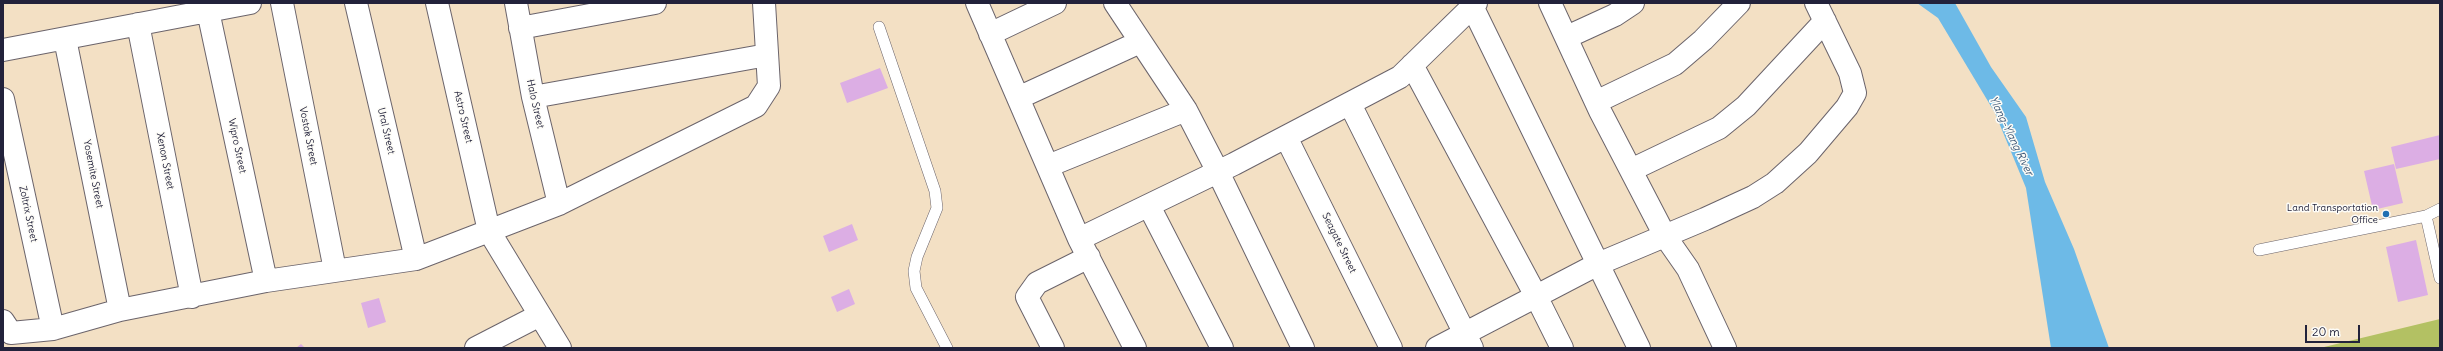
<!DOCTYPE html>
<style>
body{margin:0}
#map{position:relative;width:2443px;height:351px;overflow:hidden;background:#f3e0c4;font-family:Delius,sans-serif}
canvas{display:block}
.frame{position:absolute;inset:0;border:4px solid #22223b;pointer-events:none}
.scale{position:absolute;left:2305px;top:325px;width:55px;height:18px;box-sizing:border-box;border:2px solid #22223b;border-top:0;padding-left:5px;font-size:12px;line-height:14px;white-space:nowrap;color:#22223b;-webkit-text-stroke:3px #fdfcf7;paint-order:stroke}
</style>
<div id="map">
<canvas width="2443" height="351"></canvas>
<div class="frame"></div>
<div class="scale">20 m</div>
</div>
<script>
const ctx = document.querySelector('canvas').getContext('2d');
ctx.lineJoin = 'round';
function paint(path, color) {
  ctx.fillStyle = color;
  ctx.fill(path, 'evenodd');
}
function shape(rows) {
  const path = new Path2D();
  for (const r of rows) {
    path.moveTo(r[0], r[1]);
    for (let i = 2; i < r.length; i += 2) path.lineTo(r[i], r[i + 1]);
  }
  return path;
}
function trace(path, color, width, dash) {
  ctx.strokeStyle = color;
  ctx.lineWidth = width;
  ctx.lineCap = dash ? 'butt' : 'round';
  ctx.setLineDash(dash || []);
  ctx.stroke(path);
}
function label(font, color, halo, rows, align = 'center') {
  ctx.font = font + ' Delius,sans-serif';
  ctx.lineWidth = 3;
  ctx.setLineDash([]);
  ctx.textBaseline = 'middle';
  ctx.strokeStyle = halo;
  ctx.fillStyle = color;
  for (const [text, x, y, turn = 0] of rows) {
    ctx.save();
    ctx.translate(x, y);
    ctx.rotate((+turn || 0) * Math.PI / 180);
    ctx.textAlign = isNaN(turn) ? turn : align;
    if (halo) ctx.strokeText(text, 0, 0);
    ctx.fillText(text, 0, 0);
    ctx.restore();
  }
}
paint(shape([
 [2440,319,2440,348,2320,348]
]), '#b3c163');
paint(shape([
 [1917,3,1955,3,1991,67,2026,117,2045,182,2074,249,2109,348,2051,348,2026,188,1995,113,1938,18]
]), '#6dbae7');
paint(shape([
 [880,68,888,88,847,103,840,83],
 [2440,135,2440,159,2396,169,2391,147],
 [2394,164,2403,203,2373,210,2364,171],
 [852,224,858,240,829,252,823,236],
 [2416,240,2428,295,2398,302,2386,247],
 [849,289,855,304,837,312,831,297],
 [379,298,386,322,368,328,361,303],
 [301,344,305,348,296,348]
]), '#dcaee4');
const service = shape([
 [879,27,935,191,937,208,917,257,914,271,916,288,947,348],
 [2426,216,2440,278],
 [2259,250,2426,216,2440,209]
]);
const minor = shape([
 [282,3,335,270],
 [356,3,416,259],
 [437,3,489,231,560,348],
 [516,3,533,97,559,204],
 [977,3,1079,239,1135,348],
 [1115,3,1186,110,1218,172,1303,348],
 [1550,3,1600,111,1665,236,1688,269,1725,348],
 [1472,6,1639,348],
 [208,11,266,281],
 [138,24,192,297],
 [520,28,655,3],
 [990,34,1055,3],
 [1567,37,1615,15,1633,3],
 [65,39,120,310],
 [3,50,250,3],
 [1412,65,1536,296,1562,348],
 [533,97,767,55],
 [1018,98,1140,42],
 [3,99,53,329],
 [1596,102,1675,64,1703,40,1739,3],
 [1350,104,1472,348],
 [1286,137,1391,348],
 [1048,166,1186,110],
 [1631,170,1719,128,1746,106,1825,21],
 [1149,206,1222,348],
 [1079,239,1234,164,1400,77,1476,3],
 [3,321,11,333,53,329,120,310,266,281,416,259,559,204,756,106,769,86,764,3],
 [476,348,540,315],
 [1053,348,1027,297,1037,283,1089,257],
 [1437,348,1598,264,1705,219,1753,197,1775,183,1808,153,1847,107,1855,93,1850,73,1816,3]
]);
trace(service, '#6b646b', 12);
trace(minor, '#6b646b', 24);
trace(service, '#fff', 11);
trace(minor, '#fff', 22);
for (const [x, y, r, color] of [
 [2386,214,4,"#1f6fb2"]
]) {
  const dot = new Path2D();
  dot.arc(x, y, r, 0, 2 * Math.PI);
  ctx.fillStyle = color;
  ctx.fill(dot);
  trace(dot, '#fdfcf7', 1.5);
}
label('10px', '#22223b', '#fdfcf7', [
 ["Halo Street",535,104,77],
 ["Astro Street",463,117,77],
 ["Ural Street",386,131,77],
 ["Vostok Street",308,136,79],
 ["Wipro Street",237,146,78],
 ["Xenon Street",165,161,79],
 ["Yosemite Street",93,174,79],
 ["Zoltrix Street",28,214,78],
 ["Seagate Street",1339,243,64]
]);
label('10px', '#22223b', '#fdfcf7', [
 ["Land Transportation",2378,208],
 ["Office",2378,220]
], 'right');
label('italic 11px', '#3c5777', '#fdfcf7', [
 ["Ylang-Ylang River",2011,136,64]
]);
</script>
